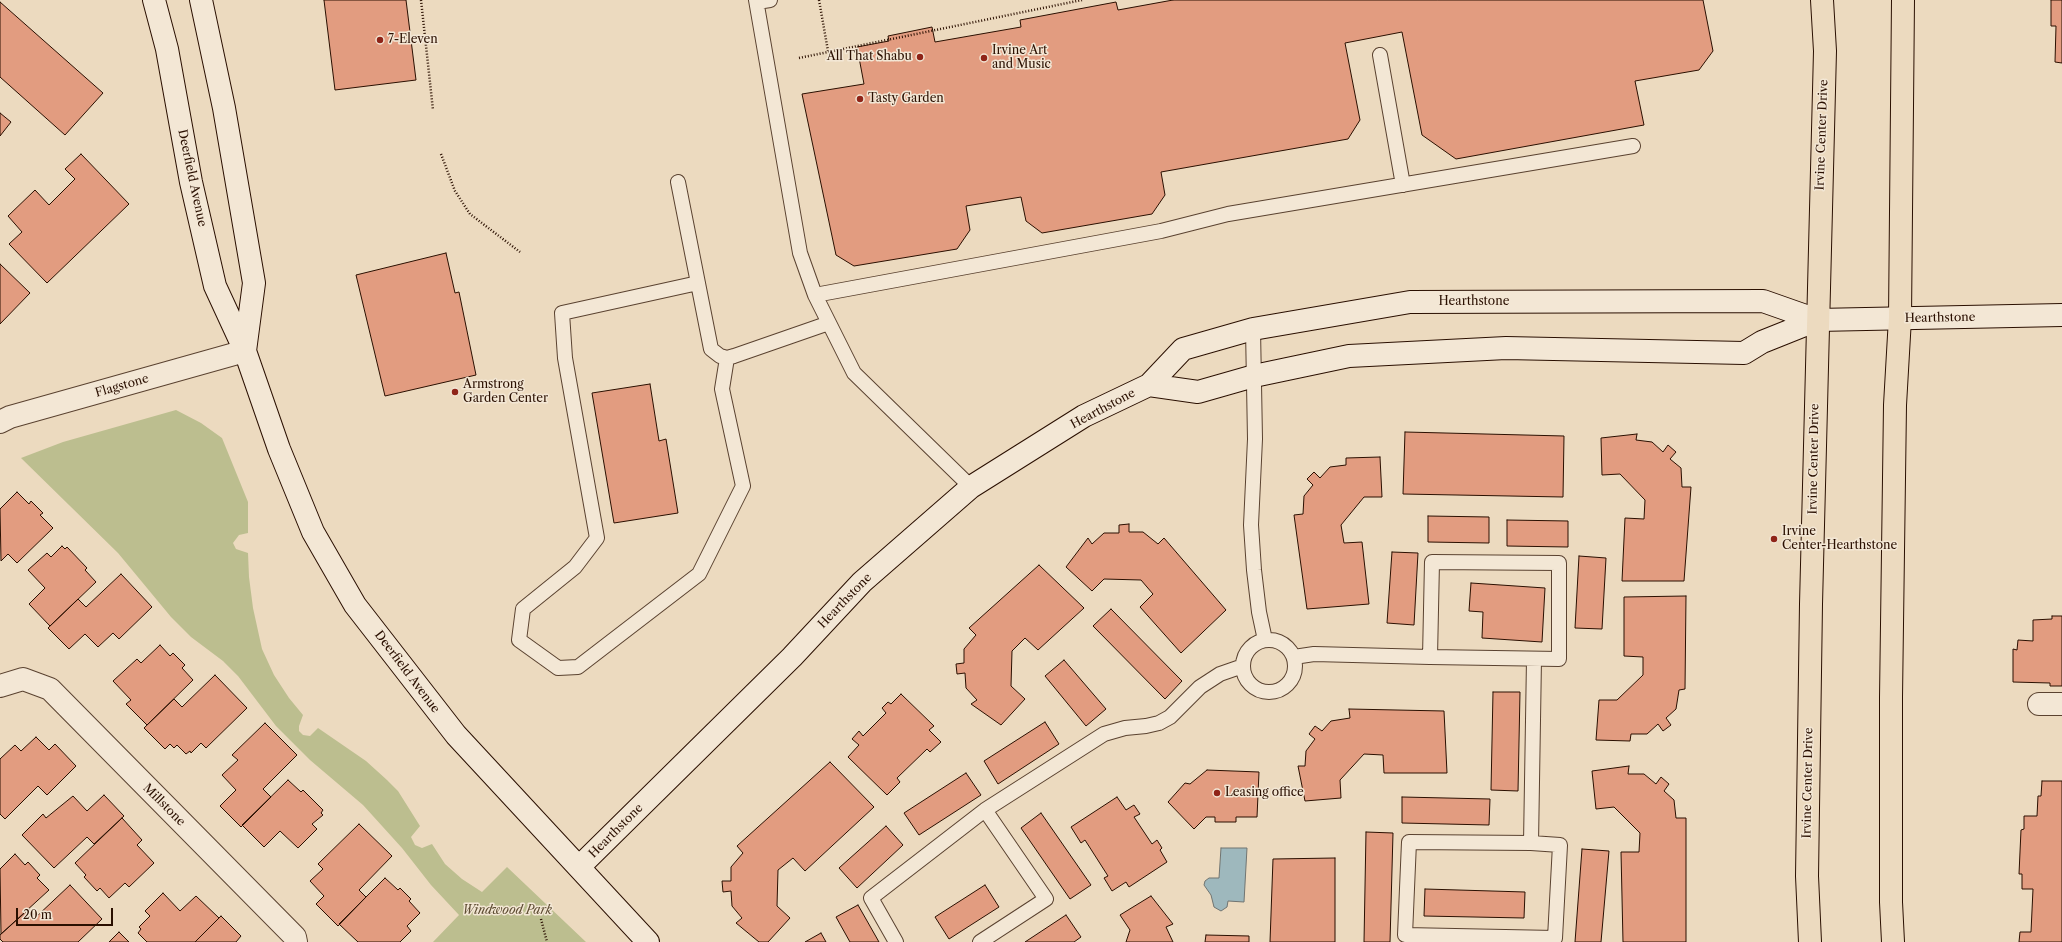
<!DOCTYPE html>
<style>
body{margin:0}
#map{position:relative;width:2062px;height:942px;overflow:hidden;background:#ecdabf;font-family:"Libre Caslon Text",serif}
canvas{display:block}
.scale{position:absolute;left:16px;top:908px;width:97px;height:18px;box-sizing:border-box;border:2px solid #2a0f00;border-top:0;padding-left:5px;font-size:12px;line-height:14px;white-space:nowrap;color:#2a0f00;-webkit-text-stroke:3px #f3e7d5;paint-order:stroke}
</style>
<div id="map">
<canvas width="2062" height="942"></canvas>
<div class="scale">20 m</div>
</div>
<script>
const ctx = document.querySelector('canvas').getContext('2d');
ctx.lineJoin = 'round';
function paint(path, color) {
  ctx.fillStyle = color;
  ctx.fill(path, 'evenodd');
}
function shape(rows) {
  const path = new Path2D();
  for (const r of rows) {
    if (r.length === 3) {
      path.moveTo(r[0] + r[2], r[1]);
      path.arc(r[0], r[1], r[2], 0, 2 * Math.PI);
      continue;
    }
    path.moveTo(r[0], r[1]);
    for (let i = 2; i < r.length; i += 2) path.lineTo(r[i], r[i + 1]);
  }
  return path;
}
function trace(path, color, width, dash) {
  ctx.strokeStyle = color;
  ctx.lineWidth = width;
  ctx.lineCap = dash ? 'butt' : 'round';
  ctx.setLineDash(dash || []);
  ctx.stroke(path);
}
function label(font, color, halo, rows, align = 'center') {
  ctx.font = font + ' "Libre Caslon Text",serif';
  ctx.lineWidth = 3;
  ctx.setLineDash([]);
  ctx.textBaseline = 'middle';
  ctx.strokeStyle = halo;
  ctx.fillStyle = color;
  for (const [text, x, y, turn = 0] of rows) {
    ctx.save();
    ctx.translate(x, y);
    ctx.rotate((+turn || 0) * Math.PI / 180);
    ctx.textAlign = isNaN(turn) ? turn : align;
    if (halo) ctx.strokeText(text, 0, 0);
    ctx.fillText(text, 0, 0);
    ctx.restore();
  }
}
paint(shape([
 [176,410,201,423,222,438,248,502,248,533,239,535,233,543,236,549,248,553,249,577,253,608,262,649,274,675,289,698,303,715,299,726,299,731,303,735,310,736,318,728,366,761,387,780,398,791,420,826,411,837,415,845,422,848,432,844,445,864,462,879,482,892,507,867,586,942,433,942,459,915,431,885,402,848,363,805,310,760,276,726,238,676,223,661,191,637,171,617,118,553,21,458,63,442]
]), '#bcbe8f');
const water = shape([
 [1221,848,1247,848,1244,902,1228,901,1227,907,1221,911,1214,907,1211,895,1204,885,1205,881,1209,878,1219,878,1221,848]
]);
paint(water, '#9eb8bd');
trace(water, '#707471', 1);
const building = shape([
 [324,0,406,0,416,80,335,90,324,0],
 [1173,0,1703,0,1713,51,1699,70,1635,81,1644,125,1456,159,1422,135,1402,32,1345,43,1360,120,1348,139,1161,172,1165,195,1152,214,1042,233,1026,221,1021,197,966,206,970,230,957,249,854,266,836,255,802,94,864,84,857,47,889,41,888,36,932,27,935,42,1021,27,1020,20,1116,2,1118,10,1173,0],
 [2051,0,2062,0,2062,63,2055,62,2056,26,2051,26,2051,0],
 [0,2,103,93,65,135,0,77,0,2],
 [0,113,11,122,0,136,0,113],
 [81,154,129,204,47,283,9,244,22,232,8,216,35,190,49,205,75,179,65,169,81,154],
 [446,253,455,293,459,292,476,375,385,396,356,275,446,253],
 [0,264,30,293,0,324,0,264],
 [650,384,659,441,666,439,678,513,614,523,592,393,650,384],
 [1405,432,1564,436,1563,497,1403,494,1405,432],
 [1637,434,1636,440,1652,442,1663,452,1668,445,1676,452,1670,459,1681,468,1682,487,1691,487,1684,581,1622,581,1625,518,1644,519,1645,500,1620,474,1602,475,1601,438,1637,434],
 [1380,457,1382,497,1364,497,1341,525,1344,543,1362,542,1369,604,1307,609,1294,515,1303,514,1304,496,1313,485,1307,479,1314,472,1320,478,1330,467,1346,465,1346,458,1380,457],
 [17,492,29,504,31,501,43,513,40,515,53,528,17,563,8,554,1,561,0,509,17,492],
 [1428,516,1489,517,1489,543,1428,542,1428,516],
 [1507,520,1568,521,1568,547,1507,546,1507,520],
 [1129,524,1129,532,1143,532,1158,544,1164,538,1226,610,1181,653,1140,607,1153,594,1141,580,1104,579,1092,591,1066,567,1088,538,1092,544,1104,533,1119,533,1119,525,1129,524],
 [62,546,65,549,67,547,87,568,85,570,96,582,50,626,29,604,45,588,28,570,47,553,51,557,62,546],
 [1392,552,1418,553,1414,625,1387,623,1392,552],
 [1579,556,1606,558,1602,629,1575,628,1579,556],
 [1039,565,1084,608,1038,650,1025,638,1012,651,1011,686,1025,699,1001,725,971,704,977,700,966,688,965,673,957,674,956,664,964,663,964,649,976,635,969,628,1039,565],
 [121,574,152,607,119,639,113,633,98,647,85,634,69,649,48,628,78,599,86,607,121,574],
 [1471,583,1545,588,1542,642,1482,638,1483,612,1469,611,1471,583],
 [1686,596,1685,689,1679,690,1676,709,1666,718,1671,725,1663,731,1658,724,1647,734,1631,734,1630,741,1596,740,1599,700,1617,700,1643,675,1643,657,1624,656,1624,597,1686,596],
 [1111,609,1182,681,1165,699,1093,626,1111,609],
 [2052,616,2062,616,2062,686,2050,686,2050,683,2013,682,2013,649,2017,650,2018,640,2033,641,2033,620,2052,619,2052,616],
 [160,645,170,656,173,653,185,665,182,668,193,680,147,725,126,704,131,700,113,681,137,659,141,663,160,645],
 [1064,660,1106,709,1086,726,1045,676,1064,660],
 [215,675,247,708,206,748,201,743,191,753,190,751,186,754,177,745,174,748,170,744,165,749,144,728,174,699,182,707,215,675],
 [1493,692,1520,692,1518,791,1491,790,1493,692],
 [901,694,934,726,929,730,941,742,930,752,927,749,897,778,900,782,887,795,848,757,859,745,852,739,859,731,863,736,886,713,882,708,888,702,891,704,901,694],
 [1349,709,1444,711,1447,773,1384,773,1383,755,1364,754,1340,780,1341,798,1305,801,1298,766,1305,766,1306,751,1315,739,1309,734,1315,726,1322,731,1331,721,1350,718,1349,709],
 [1045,722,1059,744,998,784,984,761,1045,722],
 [265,723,297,755,263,789,271,797,241,827,220,806,236,790,222,775,238,760,232,755,265,723],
 [36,737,49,750,55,744,76,766,47,795,38,786,5,819,0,814,0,759,15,745,21,751,36,737],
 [830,762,874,807,805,871,793,858,778,870,777,906,790,918,768,942,759,942,736,923,742,918,732,906,731,891,723,892,722,881,731,881,731,867,743,853,737,846,830,762],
 [1629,766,1628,774,1644,774,1656,784,1661,777,1669,784,1664,791,1674,800,1676,818,1686,818,1686,942,1623,942,1621,852,1639,852,1640,833,1614,807,1596,809,1592,771,1629,766],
 [1207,770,1259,772,1257,817,1236,817,1236,822,1215,822,1215,817,1206,817,1194,829,1168,802,1185,783,1190,784,1207,770],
 [966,773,981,795,919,835,904,813,966,773],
 [288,780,301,792,303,790,323,810,321,813,323,815,312,824,317,829,298,848,280,831,264,847,242,825,288,780],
 [2042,781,2062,781,2062,942,2019,942,2020,932,2031,932,2033,889,2022,889,2022,874,2019,874,2021,830,2024,829,2024,816,2037,816,2038,796,2041,796,2042,781],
 [104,795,124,816,94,844,87,837,54,868,22,835,43,814,46,818,73,796,87,811,104,795],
 [1117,797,1126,810,1134,805,1140,814,1134,817,1152,844,1157,840,1162,848,1160,850,1167,862,1129,887,1126,882,1112,891,1104,878,1108,876,1085,840,1081,843,1071,827,1117,797],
 [1402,797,1490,799,1489,825,1402,823,1402,797],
 [1041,813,1091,885,1070,899,1021,828,1041,813],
 [122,818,142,840,137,845,154,863,129,887,125,883,109,898,100,888,97,891,84,877,86,875,75,863,122,818],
 [359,824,392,856,359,890,366,897,338,926,316,904,324,896,310,881,323,869,318,864,359,824],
 [886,826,903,845,857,888,839,868,886,826],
 [1366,832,1393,833,1390,942,1364,942,1366,832],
 [1582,849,1609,851,1601,942,1575,942,1582,849],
 [15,854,25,865,28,862,40,875,37,878,49,890,1,934,0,869,15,854],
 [1335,858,1335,942,1270,942,1273,859,1335,858],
 [385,878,398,890,400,888,411,899,409,901,420,913,407,926,411,931,400,942,358,942,339,924,385,878],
 [70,885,102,919,78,942,3,942,0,939,0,935,29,909,36,917,70,885],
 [985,885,999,907,949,939,935,917,985,885],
 [1425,889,1525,892,1524,918,1424,916,1425,889],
 [163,893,180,911,196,896,219,918,195,942,147,942,138,933,141,929,139,927,150,916,145,911,163,893],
 [1151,896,1173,924,1166,927,1173,942,1126,942,1130,930,1120,915,1151,896],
 [858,905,879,942,850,942,836,917,858,905],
 [1066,915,1081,937,1074,942,1025,942,1066,915],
 [221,916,241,936,236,942,195,942,221,916],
 [119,932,129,942,109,942,119,932],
 [821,933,826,942,805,942,821,933],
 [1206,935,1249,936,1249,942,1205,942,1206,935]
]);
paint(building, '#e29c80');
trace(building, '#2a0f00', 1);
const lane = shape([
 [756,0,800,253,815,295,854,373,971,487],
 [757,2,770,0],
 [1380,55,1403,185],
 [678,182,711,349,720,356,727,358,734,356,829,323],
 [698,283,562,313,565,358,597,538,575,567,523,609,519,640,558,668,578,667,699,574,743,486,722,389,727,358],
 [815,295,1161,231,1228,214,1633,146],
 [1253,329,1255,439,1251,525,1254,570,1259,612,1265,640],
 [1269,666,26],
 [1294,657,1314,654,1430,657,1559,659,1559,563,1432,562,1430,657],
 [1531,843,1560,845,1555,938,1405,935,1409,842,1531,843,1534,659],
 [896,942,871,898,985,810,1104,734,1125,728,1146,726,1159,723,1170,717,1200,687,1220,674,1243,666],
 [980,942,1046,899,985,810]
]);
const street = shape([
 [0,422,10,417,245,351],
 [0,686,23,679,50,689,295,937,296,942],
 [2039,704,2062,704]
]);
const secondary = shape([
 [154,0,167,49,191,182,215,286,245,351,279,449,313,532,355,605,456,735,648,942],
 [201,0,224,108,254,283,245,351],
 [1149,385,1198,392,1254,376,1349,356,1506,348,1744,353,1762,342,1817,320,2062,315],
 [579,867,792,657,862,582,971,487,1084,416,1149,385,1183,349,1253,329,1410,302,1763,301,1817,320]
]);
const primary = shape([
 [1810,942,1807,876,1811,604,1825,51,1822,0],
 [1893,942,1891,902,1891,697,1895,405,1900,318,1903,0]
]);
trace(lane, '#5a4230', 16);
trace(street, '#5a4230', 24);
trace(secondary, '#2a0f00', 24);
trace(primary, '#2a0f00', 24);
trace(shape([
 [421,0,433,110],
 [819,0,828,51],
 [799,58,1082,0],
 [441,154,455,191,470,214,520,252],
 [541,919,547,942]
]), '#2a0f00', 2.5, [1, 2]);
trace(lane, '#f3e7d5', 14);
trace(street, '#f3e7d5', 22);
trace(secondary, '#f3e7d5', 22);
trace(primary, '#ecdabf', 22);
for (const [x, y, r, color] of [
 [380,40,4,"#8f2418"],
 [920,57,4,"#8f2418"],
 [984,58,4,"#8f2418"],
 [860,99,4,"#8f2418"],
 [455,392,4,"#8f2418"],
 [1774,539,4,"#8f2418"],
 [1217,793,4,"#8f2418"]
]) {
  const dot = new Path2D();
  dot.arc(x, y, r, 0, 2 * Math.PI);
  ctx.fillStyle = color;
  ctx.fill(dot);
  trace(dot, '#f3e7d5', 1.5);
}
label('12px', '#2a0f00', '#f3e7d5', [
 ["7-Eleven",388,40],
 ["Irvine Art",992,51],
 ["and Music",992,65],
 ["All That Shabu",912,57,"right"],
 ["Tasty Garden",868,99],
 ["Armstrong",463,385],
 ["Garden Center",463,399],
 ["Irvine",1782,532],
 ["Center-Hearthstone",1782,546],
 ["Leasing office",1225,793]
], 'left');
label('12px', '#2a0f00', '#f3e7d5', [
 ["Irvine Center Drive",1822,135,-88],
 ["Deerfield Avenue",192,178,78],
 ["Hearthstone",1474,302],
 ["Hearthstone",1940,318,-1],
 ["Flagstone",122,386,-16],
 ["Hearthstone",1103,409,-28],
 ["Irvine Center Drive",1814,459,-89],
 ["Hearthstone",845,601,-46],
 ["Deerfield Avenue",407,672,53],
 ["Irvine Center Drive",1808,783,-89],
 ["Millstone",164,805,45],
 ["Hearthstone",616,831,-45]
]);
label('italic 12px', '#5d4c32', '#f3e7d5', [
 ["Windwood Park",507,911]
]);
</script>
